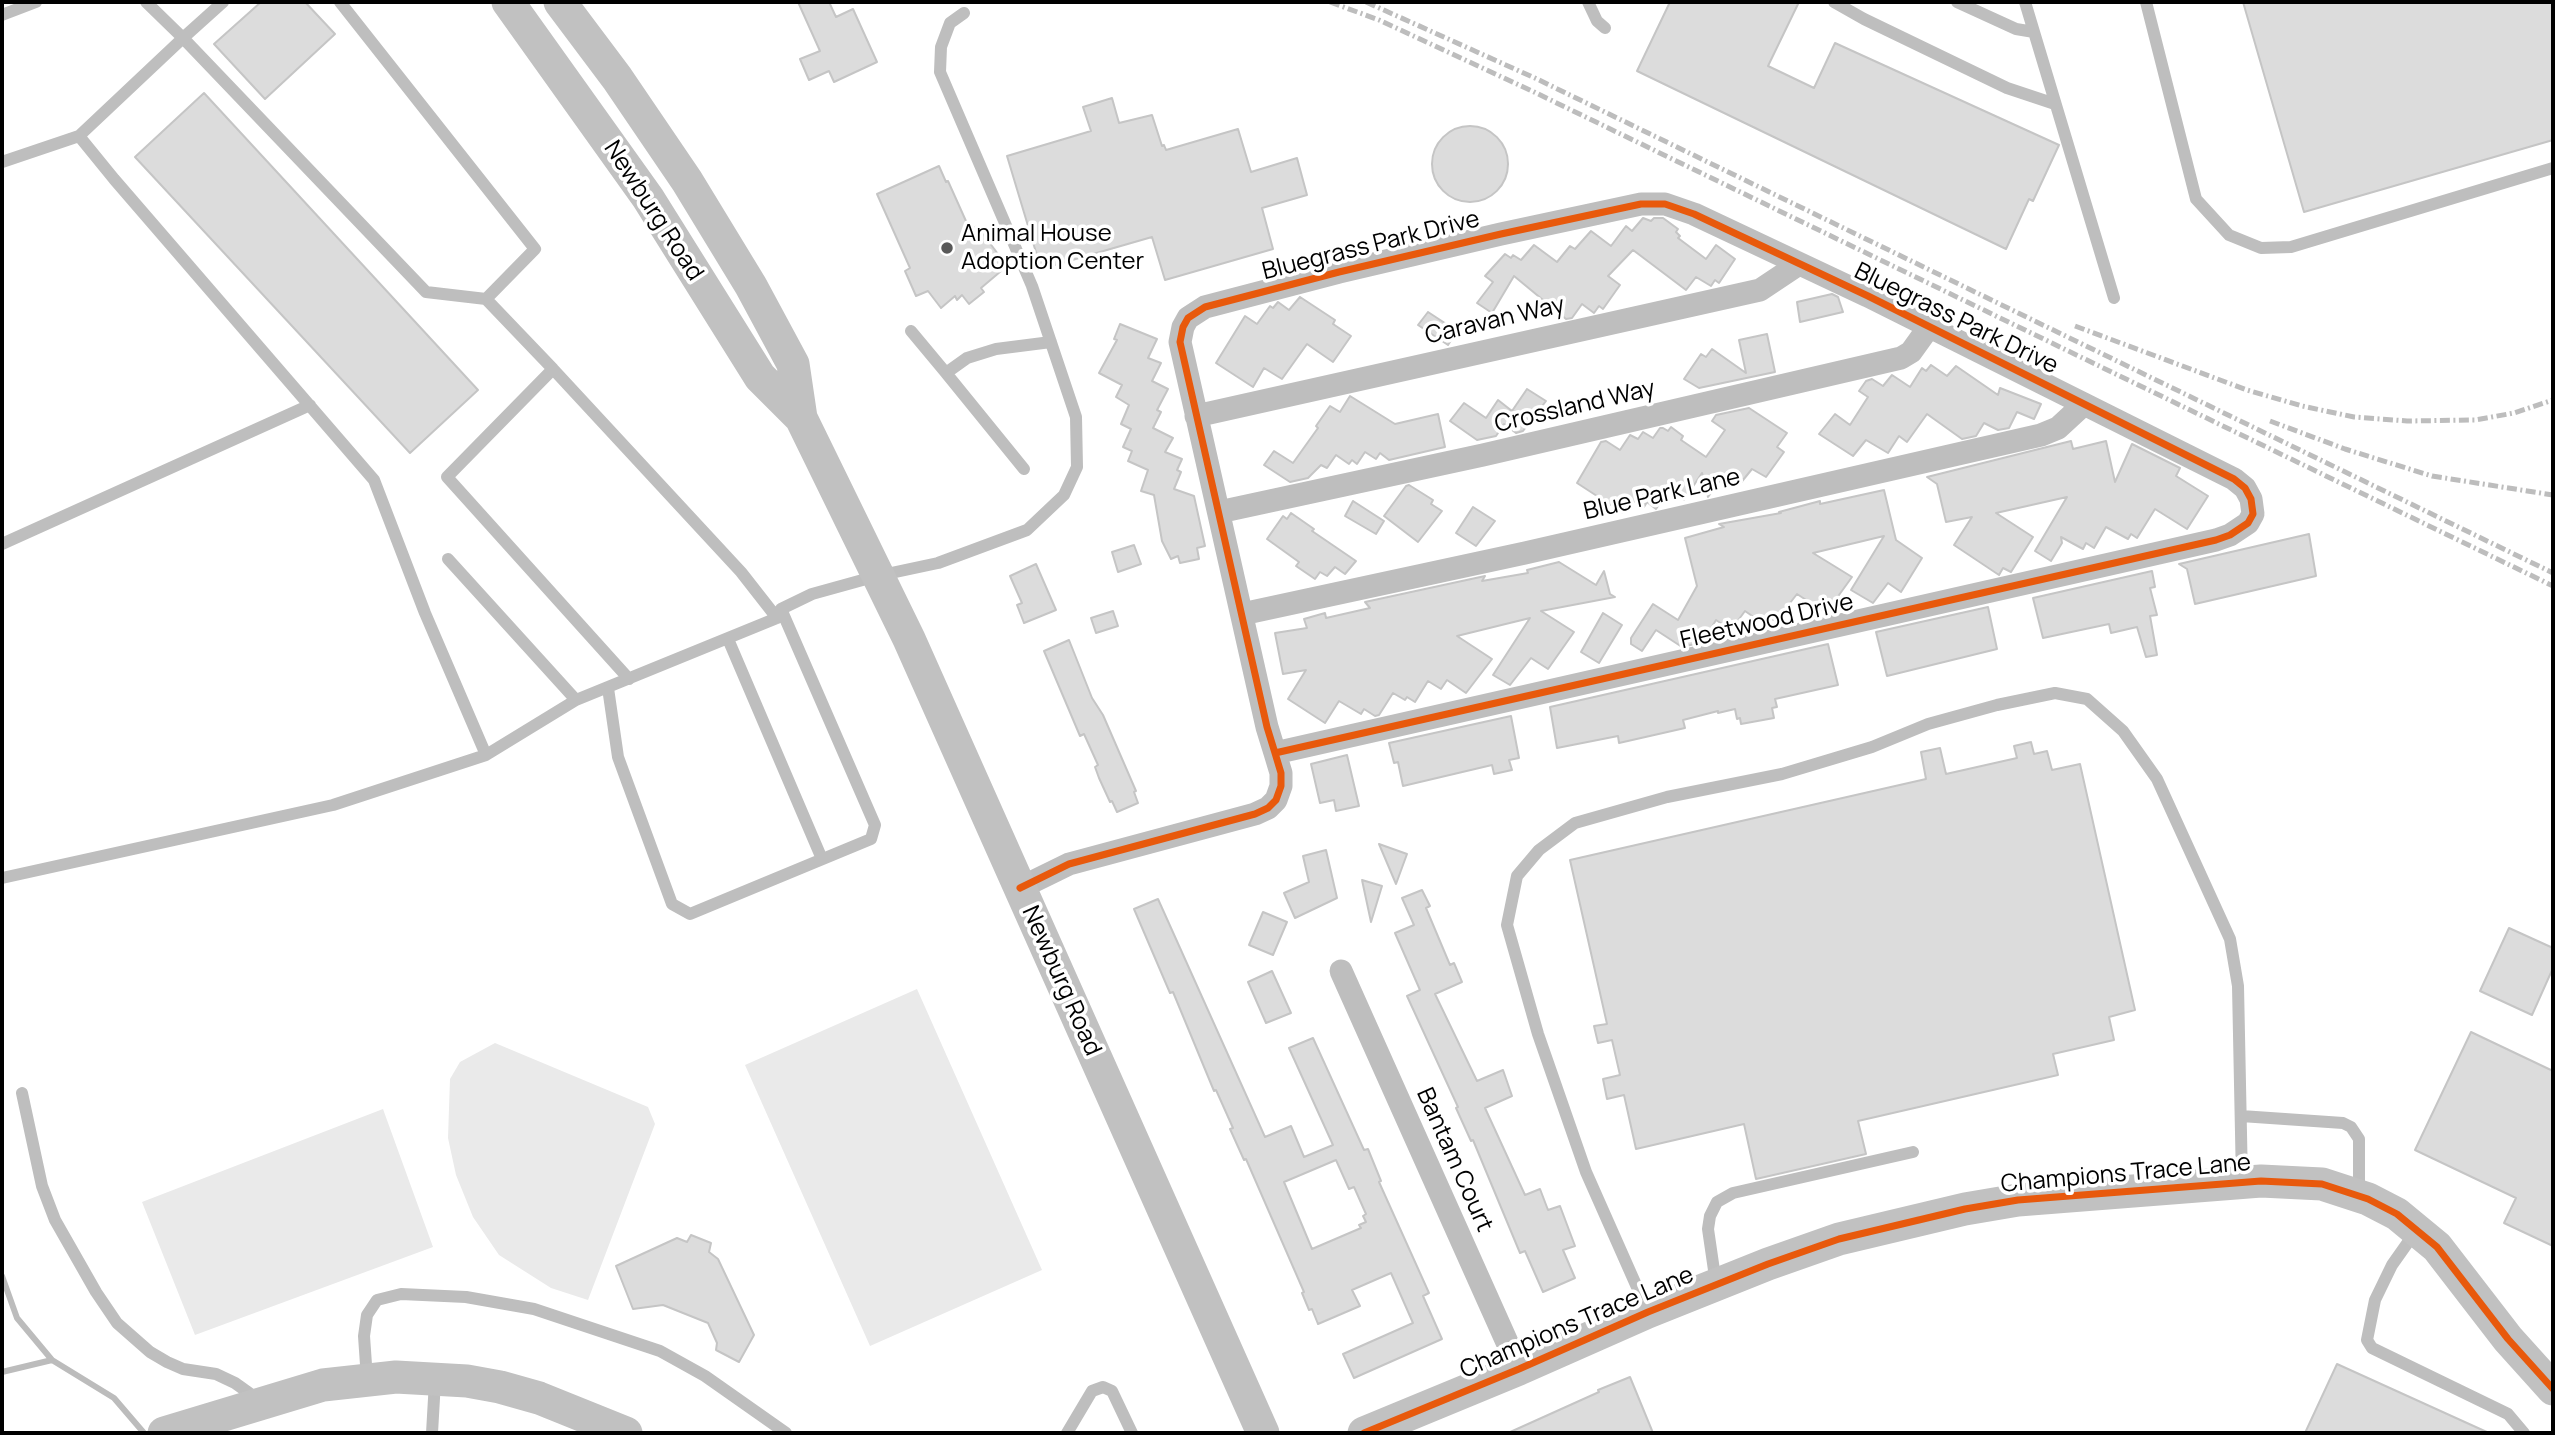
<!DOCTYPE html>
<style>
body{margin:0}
#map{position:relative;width:2555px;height:1435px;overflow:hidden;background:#fff;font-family:Manrope,sans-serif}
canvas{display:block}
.frame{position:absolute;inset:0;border:4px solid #000;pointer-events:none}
</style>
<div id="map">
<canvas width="2555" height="1435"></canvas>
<div class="frame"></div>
</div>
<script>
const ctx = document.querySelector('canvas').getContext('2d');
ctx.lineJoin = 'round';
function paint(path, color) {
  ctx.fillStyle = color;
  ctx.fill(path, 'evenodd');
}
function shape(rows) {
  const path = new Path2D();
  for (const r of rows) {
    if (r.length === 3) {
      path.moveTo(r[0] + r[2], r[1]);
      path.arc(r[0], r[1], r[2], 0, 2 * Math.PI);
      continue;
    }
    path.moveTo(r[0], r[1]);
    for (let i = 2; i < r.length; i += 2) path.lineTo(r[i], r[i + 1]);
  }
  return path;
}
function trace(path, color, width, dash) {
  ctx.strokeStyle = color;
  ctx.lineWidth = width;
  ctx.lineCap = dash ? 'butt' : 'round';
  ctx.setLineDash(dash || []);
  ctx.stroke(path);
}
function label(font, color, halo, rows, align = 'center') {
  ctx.font = font + ' Manrope,sans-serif';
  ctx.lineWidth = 7;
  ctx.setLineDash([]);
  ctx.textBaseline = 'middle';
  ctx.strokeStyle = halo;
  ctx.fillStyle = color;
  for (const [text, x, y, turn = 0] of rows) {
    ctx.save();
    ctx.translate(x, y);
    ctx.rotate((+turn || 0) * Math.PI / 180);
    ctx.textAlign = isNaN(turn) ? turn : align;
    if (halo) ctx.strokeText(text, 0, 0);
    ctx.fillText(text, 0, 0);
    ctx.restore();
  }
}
paint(shape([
 [917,989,1042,1270,870,1346,745,1065],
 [495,1043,648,1107,655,1124,588,1300,551,1288,499,1255,473,1217,456,1175,448,1138,450,1079,460,1062],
 [383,1109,433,1247,195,1335,142,1202]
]), '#eaeaea');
trace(shape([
 [2,1276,17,1318,52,1360],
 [2,1372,52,1360,114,1398,144,1433]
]), '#bcbcbc', 6);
const building = shape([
 [261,2,305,2,335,34,265,99,214,44,261,2],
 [798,2,829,2,836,17,853,9,877,62,834,82,829,71,809,80,800,59,820,51,798,2],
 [1670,2,1799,2,1768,66,1814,88,1835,43,2059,145,2033,201,2029,199,2006,249,1637,71,1670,2],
 [2243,2,2553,2,2553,140,2304,212,2243,2],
 [204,93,478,390,410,453,135,157,204,93],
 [1112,98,1119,123,1152,115,1162,146,1164,145,1166,150,1238,129,1251,172,1297,158,1307,195,1262,208,1273,249,1165,280,1152,237,1041,269,1007,156,1091,131,1083,107,1112,98],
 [1470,164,38],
 [939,166,946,182,948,181,970,230,977,226,1007,266,981,288,984,292,969,304,962,295,957,300,955,296,941,308,928,291,916,296,905,271,910,268,877,194,939,166],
 [1643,218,1651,221,1654,218,1663,218,1678,229,1676,232,1680,236,1678,238,1706,259,1716,245,1735,259,1719,283,1715,280,1711,286,1696,277,1686,290,1633,250,1608,276,1620,285,1603,309,1599,306,1594,313,1582,304,1572,318,1566,319,1514,276,1492,313,1477,303,1493,282,1485,276,1505,254,1511,258,1513,255,1521,260,1534,245,1557,262,1570,246,1575,249,1591,231,1611,246,1626,226,1632,231,1643,218],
 [1832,294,1838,297,1843,312,1800,322,1797,302,1832,294],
 [1300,297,1335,320,1333,324,1351,336,1333,362,1307,344,1282,379,1264,368,1253,387,1216,363,1245,316,1257,324,1270,306,1273,308,1278,302,1289,310,1300,297],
 [1428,312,1457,331,1448,345,1418,325,1428,312],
 [1120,324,1157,339,1148,358,1161,363,1152,381,1168,389,1157,410,1161,412,1153,428,1173,438,1165,452,1182,459,1177,470,1181,472,1174,489,1194,496,1205,546,1197,548,1199,559,1180,563,1178,556,1171,559,1162,541,1154,495,1141,491,1148,470,1128,461,1132,451,1123,447,1131,429,1121,424,1129,405,1116,397,1122,385,1099,373,1117,340,1114,339,1120,324],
 [1767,334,1775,372,1699,388,1684,379,1701,354,1706,357,1712,349,1746,373,1739,340,1767,334],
 [1931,365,1947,376,1956,366,1998,395,2000,388,2041,404,2034,419,2017,412,2009,428,1998,430,1984,423,1976,436,1962,439,1927,414,1907,442,1899,436,1888,453,1866,440,1853,456,1819,434,1835,414,1850,425,1868,397,1859,391,1866,381,1872,379,1883,386,1892,375,1910,387,1922,368,1926,371,1931,365],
 [1527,389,1546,401,1523,431,1516,433,1504,424,1496,436,1477,440,1450,421,1464,403,1486,418,1498,400,1512,411,1527,389],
 [1350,396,1395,424,1438,414,1445,447,1389,460,1380,453,1376,459,1365,452,1357,464,1352,460,1349,464,1336,455,1327,468,1321,465,1308,478,1290,482,1264,465,1274,451,1293,463,1318,428,1316,426,1330,406,1340,412,1350,396],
 [1749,408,1787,433,1777,447,1784,452,1766,477,1752,469,1739,485,1724,475,1708,497,1702,473,1684,500,1669,490,1656,509,1647,502,1644,507,1632,500,1623,513,1577,483,1601,442,1606,441,1620,450,1630,435,1638,439,1643,432,1653,438,1660,428,1663,428,1668,431,1671,427,1683,436,1681,440,1706,457,1725,430,1712,421,1716,415,1749,408],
 [2071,441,2073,449,2106,441,2115,482,2132,444,2180,468,2176,476,2208,496,2187,529,2155,509,2137,538,2131,534,2128,539,2106,527,2094,548,2086,543,2083,549,2061,537,2062,543,2051,561,2035,551,2067,497,1996,513,2033,537,2011,572,2003,568,1999,575,1954,545,1972,517,1946,522,1937,484,1927,477,2071,441],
 [1409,485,1433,500,1431,504,1442,511,1418,542,1384,516,1406,486,1409,485],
 [1884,490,1896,540,1922,558,1901,592,1888,583,1873,603,1851,590,1884,536,1813,553,1852,577,1826,613,1797,594,1776,621,1772,619,1769,622,1761,616,1758,620,1745,611,1731,630,1716,620,1703,642,1682,647,1656,630,1642,651,1631,644,1631,638,1653,604,1678,620,1697,586,1685,538,1724,527,1719,524,1781,513,1779,512,1820,501,1820,504,1884,490],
 [1353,501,1384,521,1376,534,1345,516,1353,501],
 [1473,507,1495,521,1476,546,1456,533,1473,507],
 [1291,513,1314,529,1312,531,1356,561,1345,574,1335,567,1327,576,1320,572,1315,579,1296,566,1299,562,1267,539,1283,516,1287,519,1291,513],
 [2309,534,2316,576,2195,604,2187,569,2179,564,2309,534],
 [1134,545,1141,564,1118,572,1112,552,1134,545],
 [1559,562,1596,585,1604,571,1610,594,1615,597,1541,611,1574,632,1548,669,1531,658,1510,685,1493,675,1530,618,1457,636,1492,659,1466,693,1447,680,1441,689,1428,681,1415,702,1407,697,1405,700,1393,693,1379,715,1375,716,1364,709,1361,714,1339,701,1325,723,1288,699,1306,670,1283,674,1275,633,1307,628,1304,619,1325,613,1326,618,1370,608,1365,602,1485,576,1482,581,1528,573,1527,570,1559,562],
 [1036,564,1056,610,1024,623,1017,605,1022,603,1010,576,1036,564],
 [2152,571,2155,587,2150,588,2157,615,2150,616,2157,655,2146,657,2137,627,2111,633,2109,624,2043,638,2033,598,2152,571],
 [1988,607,1997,649,1887,676,1876,632,1988,607],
 [1113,611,1118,626,1096,633,1091,618,1113,611],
 [1603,613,1622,625,1599,663,1581,652,1603,613],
 [1069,640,1092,698,1103,715,1136,791,1134,792,1138,803,1117,812,1112,801,1110,802,1099,778,1095,767,1098,765,1084,734,1080,736,1044,651,1069,640],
 [1828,644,1838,685,1775,699,1777,707,1772,708,1774,718,1741,724,1740,718,1737,719,1735,709,1718,713,1718,711,1683,720,1685,728,1619,743,1618,736,1557,748,1550,707,1828,644],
 [1511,716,1519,758,1509,760,1512,770,1494,774,1492,765,1403,786,1398,762,1394,763,1389,743,1511,716],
 [2031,742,2034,754,2047,751,2052,770,2080,764,2135,1010,2109,1017,2114,1040,2053,1054,2058,1075,1858,1121,1866,1154,1756,1179,1744,1124,1636,1149,1624,1095,1607,1099,1603,1079,1620,1075,1612,1040,1598,1043,1594,1026,1607,1024,1570,860,1926,779,1921,752,1940,748,1946,774,2017,758,2014,746,2031,742],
 [1347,755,1359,806,1336,811,1334,800,1320,803,1311,764,1347,755],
 [1379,844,1407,854,1396,884,1379,844],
 [1326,850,1337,898,1295,918,1284,893,1309,882,1303,856,1326,850],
 [1362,880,1382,886,1371,922,1362,880],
 [1422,890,1430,906,1426,908,1450,965,1454,963,1462,982,1435,994,1477,1081,1503,1070,1512,1096,1485,1108,1525,1195,1540,1189,1548,1210,1560,1206,1575,1246,1563,1250,1575,1278,1543,1292,1525,1251,1520,1253,1473,1140,1471,1141,1456,1108,1458,1107,1407,996,1420,990,1395,933,1414,925,1402,898,1422,890],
 [1158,899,1265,1137,1291,1126,1304,1157,1333,1145,1289,1048,1313,1038,1364,1150,1368,1149,1381,1181,1379,1182,1429,1293,1423,1296,1442,1339,1354,1378,1343,1354,1413,1323,1391,1273,1352,1290,1360,1306,1318,1324,1312,1309,1309,1310,1302,1293,1304,1292,1246,1159,1244,1160,1230,1129,1233,1128,1216,1090,1214,1091,1173,992,1170,993,1134,909,1158,899],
 [1336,1160,1349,1189,1354,1187,1366,1214,1363,1216,1366,1222,1359,1225,1361,1228,1312,1249,1284,1182,1336,1160],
 [1263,912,1287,922,1273,955,1249,945,1263,912],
 [2509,928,2553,948,2553,968,2532,1015,2480,991,2509,928],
 [1272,971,1291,1013,1266,1023,1248,982,1272,971],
 [2471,1032,2553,1071,2553,1246,2504,1223,2516,1198,2415,1150,2471,1032],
 [691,1235,711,1243,709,1252,718,1259,754,1335,739,1362,716,1350,717,1343,708,1323,663,1305,633,1309,616,1266,677,1238,687,1242,691,1235],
 [2337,1364,2489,1433,2305,1433,2337,1364],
 [1630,1377,1653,1433,1508,1433,1599,1392,1598,1390,1630,1377]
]);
paint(building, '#dcdcdc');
trace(building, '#c5c5c5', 2);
trace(shape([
 [146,2,183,38,223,2],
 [340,2,535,249,486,299],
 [1588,2,1597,21,1605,28],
 [1834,2,1864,19,2007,88,2055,104],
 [1957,2,2016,29,2034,32],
 [2025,2,2114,298],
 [2146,2,2196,199,2229,235,2261,248,2291,247,2553,168],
 [2,15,36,2],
 [2,162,79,136],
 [911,331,946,373],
 [553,369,486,299,426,292,183,38,79,136,114,179,374,480,425,613,486,755,576,700],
 [1024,469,946,373,967,358,996,349,1051,342],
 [2,544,310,405],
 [448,559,576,700,777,618,781,609,812,594,877,576,938,563,1027,530,1064,495,1077,467,1076,417,1032,286,940,72,941,47,950,23,964,13],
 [728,639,822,859],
 [629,679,447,477,553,369,741,572,777,618],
 [608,688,618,757,672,904,690,914,871,839,875,825,781,609],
 [2,878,333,805,486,755],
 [22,1093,42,1186,55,1220,96,1292,117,1323,150,1352,167,1362,183,1369,216,1374,235,1383,249,1393,253,1402],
 [2241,1116,2343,1123,2351,1127,2359,1139,2359,1195],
 [2416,1231,2392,1265,2375,1300,2367,1340,2372,1348,2508,1414,2524,1433],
 [1716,1284,1708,1229,1710,1216,1717,1202,1733,1193,1913,1152],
 [1648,1312,1586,1172,1538,1034,1507,925,1517,876,1539,850,1575,823,1667,797,1782,774,1872,747,1928,724,1997,705,2055,693,2087,699,2123,731,2157,779,2230,939,2238,986,2242,1182],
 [367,1379,364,1336,367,1315,377,1300,401,1294,466,1297,534,1309,660,1351,705,1376,786,1433],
 [432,1433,435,1381],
 [1067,1433,1092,1391,1103,1387,1112,1391,1132,1433]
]), '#bebebe', 12);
trace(shape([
 [1196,416,1760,290,1799,264],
 [1219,512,1483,455,1901,358,1911,352,1929,327],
 [1242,614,1525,553,2041,435,2058,428,2084,404],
 [1020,888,1069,864,1255,814,1268,808,1276,800,1281,786,1281,773,1275,753,1267,727,1180,342,1183,327,1188,318,1205,307,1339,272,1501,234,1641,204,1665,204,1694,214,1868,296,2234,479,2245,488,2251,499,2253,514,2248,523,2230,535,2216,540,1275,753],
 [1341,971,1519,1369]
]), '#bebebe', 23);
trace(shape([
 [508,2,648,198,760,377,801,418],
 [560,2,617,78,687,181,751,286,793,364,801,418,909,639,1263,1433],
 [164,1433,323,1385,396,1377,467,1381,500,1387,539,1398,626,1433],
 [1364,1433,1519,1369,1648,1312,1768,1264,1839,1239,1965,1209,2018,1200,2261,1181,2322,1184,2368,1199,2397,1214,2437,1247,2508,1339,2553,1389]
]), '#c1c1c1', 33);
trace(shape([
 [1330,2,1379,20,1532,91,2553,586],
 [1366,2,1537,79,2553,573],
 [2075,326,2247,390,2302,406,2354,417,2407,421,2475,420,2514,413,2553,400],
 [2270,421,2345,449,2432,476,2553,495]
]), '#bdbdbd', 5, [10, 3.5, 2, 3.5]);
trace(shape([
 [1020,888,1069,864,1255,814,1268,808,1276,800,1281,786,1281,773,1275,753,1267,727,1180,342,1183,327,1188,318,1205,307,1339,272,1501,234,1641,204,1665,204,1694,214,1868,296,2234,479,2245,488,2251,499,2253,514,2248,523,2230,535,2216,540,1275,753],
 [1364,1433,1519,1369,1648,1312,1768,1264,1839,1239,1965,1209,2018,1200,2261,1181,2322,1184,2368,1199,2397,1214,2437,1247,2508,1339,2553,1389]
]), '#e8590c', 7);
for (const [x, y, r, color] of [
 [947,248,7,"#595959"]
]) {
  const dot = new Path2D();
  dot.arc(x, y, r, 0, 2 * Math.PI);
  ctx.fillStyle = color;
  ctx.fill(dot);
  trace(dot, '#fff', 2.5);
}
label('24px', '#000', '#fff', [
 ["Newburg Road",653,211,57],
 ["Bluegrass Park Drive",1371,246,-14],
 ["Bluegrass Park Drive",1956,319,26],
 ["Caravan Way",1495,321,-13],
 ["Crossland Way",1575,407,-13],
 ["Blue Park Lane",1662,495,-13],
 ["Fleetwood Drive",1767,622,-13],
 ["Newburg Road",1061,981,66],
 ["Bantam Court",1454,1160,66],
 ["Champions Trace Lane",2126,1174,-5],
 ["Champions Trace Lane",1577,1323,-23]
]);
label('24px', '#000', '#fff', [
 ["Animal House",961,234],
 ["Adoption Center",961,262]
], 'left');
</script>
